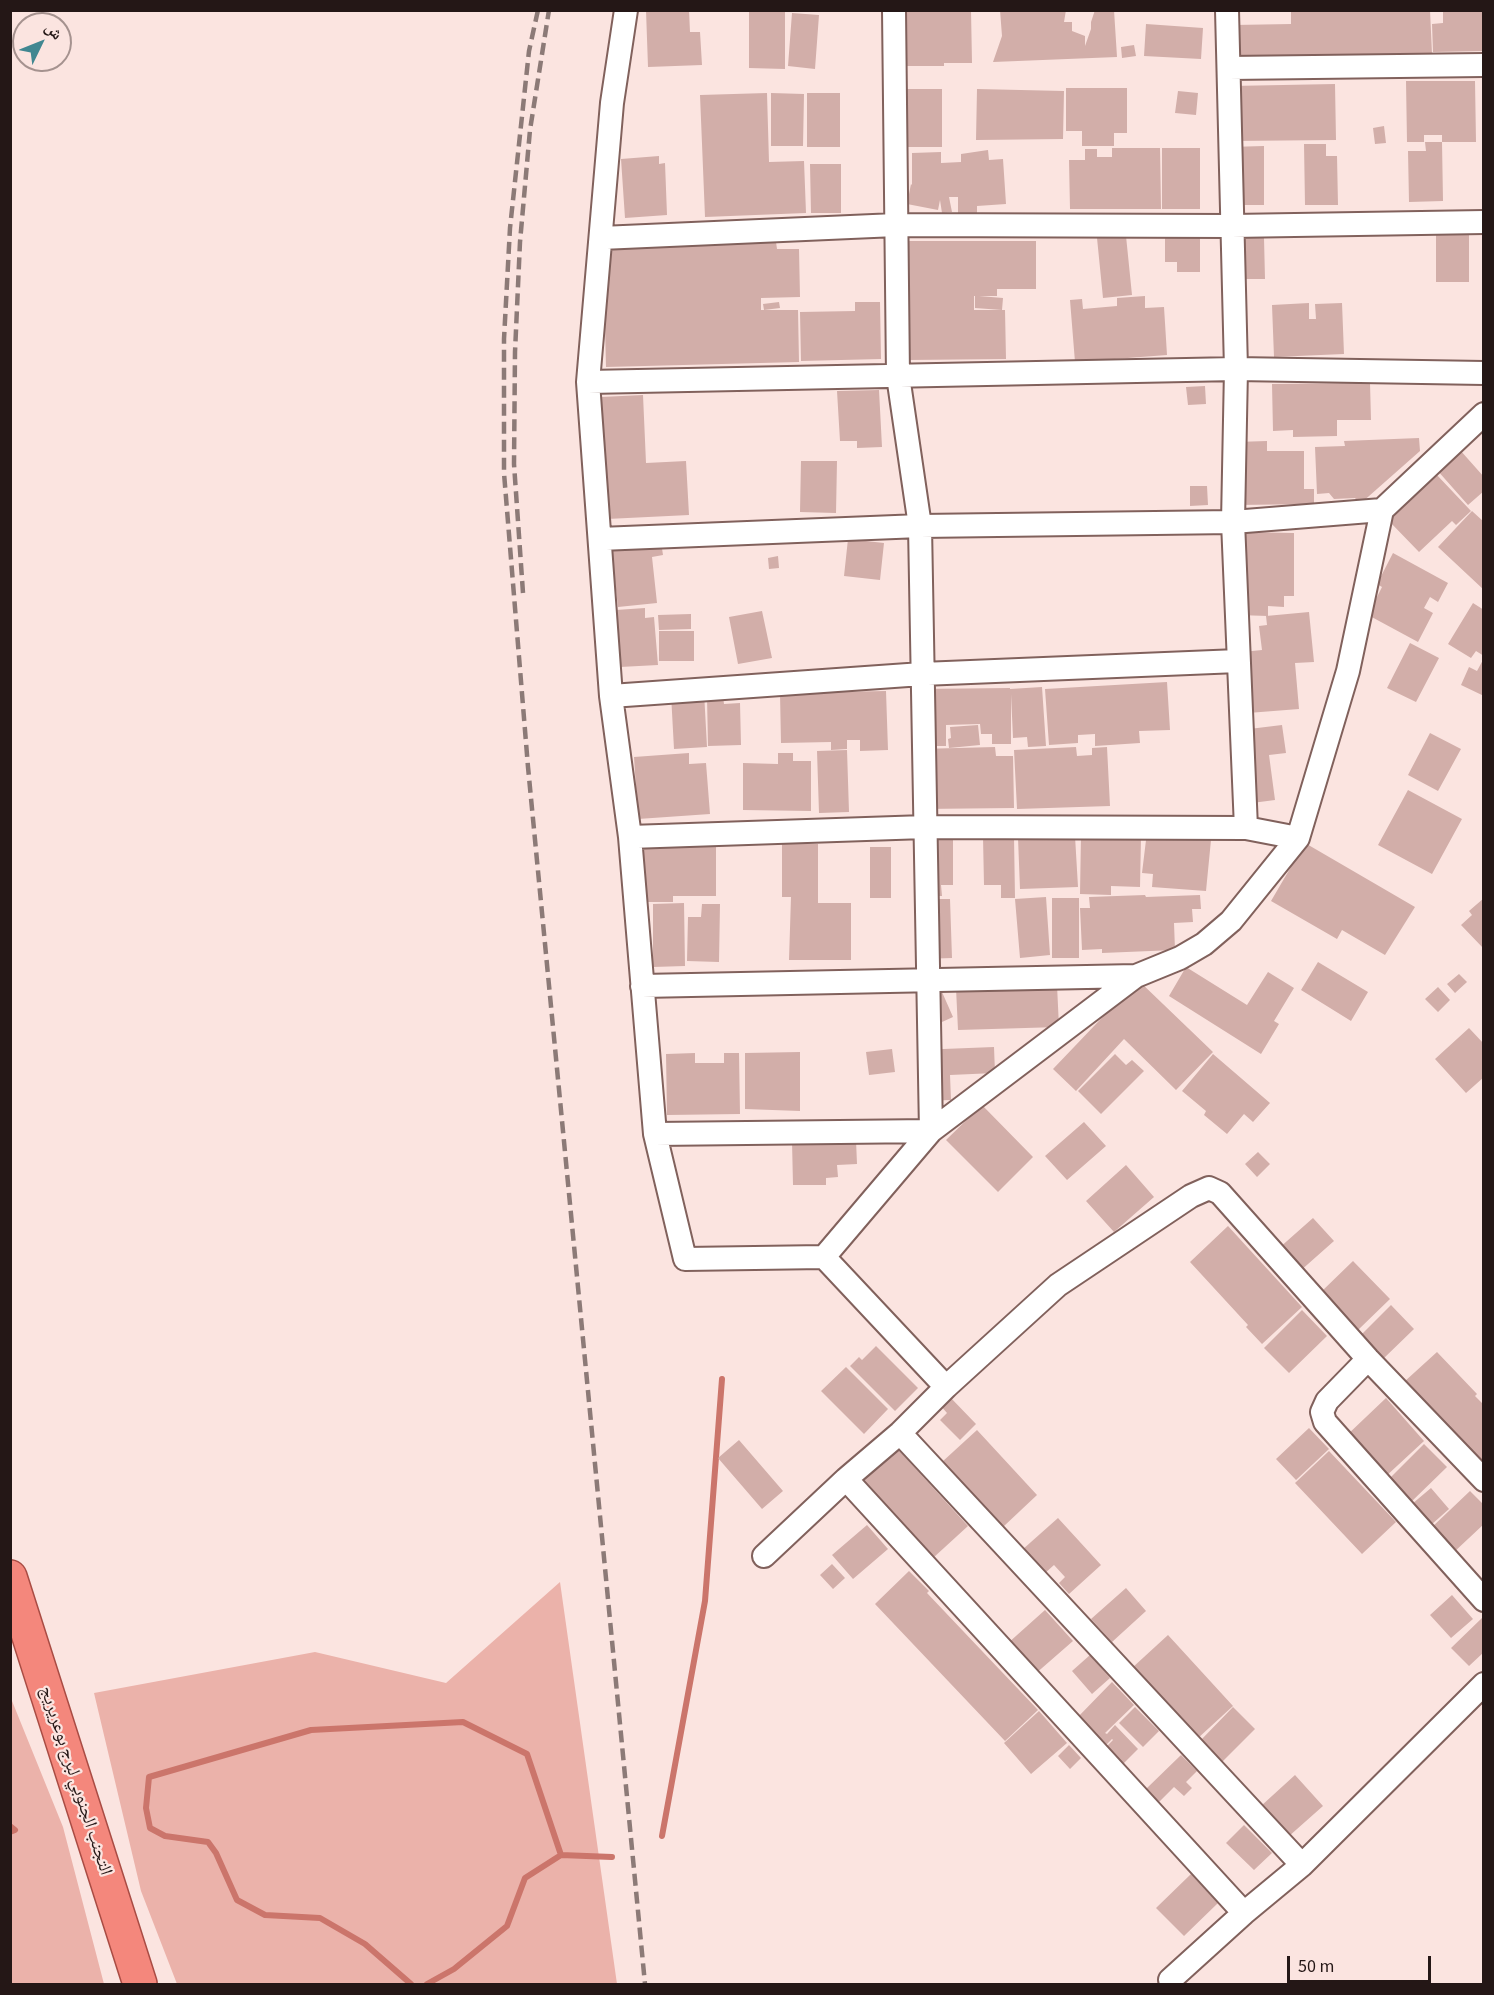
<!DOCTYPE html>
<meta charset="utf-8">
<style>
body{margin:0}
#map{position:relative;width:1494px;height:1995px;overflow:hidden;background:#fbe4e0;font-family:"Source Sans 3","Noto Naskh Arabic",sans-serif}
canvas{display:block}
.frame{position:absolute;inset:0;border:12px solid #241716;pointer-events:none}
.north{position:absolute;left:12px;top:12px;width:60px;height:60px;box-sizing:border-box;background:#fbe4e0;border:2px solid #a5928f;border-radius:50%;rotate:47deg;font-size:16px;font-weight:700;line-height:24px;text-align:center;color:#241716}
.north::after{content:'';display:block;margin:auto;width:21px;height:27px;background:#418791;clip-path:polygon(50% 0,100% 100%,50% 72%,0 100%)}
.scale{position:absolute;left:1287px;top:1956px;width:144px;height:27px;box-sizing:border-box;border:3px solid #241716;border-top:0;padding-left:8px;font-size:18px;line-height:21px;white-space:nowrap;color:#241716;-webkit-text-stroke:4px #fbe4e0;paint-order:stroke}
</style>
<div id="map">
<canvas width="1494" height="1995"></canvas>
<div class="frame"></div>
<div class="north">ش</div>
<div class="scale">50 m</div>
</div>
<script>
const ctx = document.querySelector('canvas').getContext('2d');
ctx.lineJoin = 'round';
function paint(path, color) {
  ctx.fillStyle = color;
  ctx.fill(path, 'evenodd');
}
function shape(rows) {
  const path = new Path2D();
  for (const r of rows) {
    path.moveTo(r[0], r[1]);
    for (let i = 2; i < r.length; i += 2) path.lineTo(r[i], r[i + 1]);
  }
  return path;
}
function trace(path, color, width, dash) {
  ctx.strokeStyle = color;
  ctx.lineWidth = width;
  ctx.lineCap = dash ? 'butt' : 'round';
  ctx.setLineDash(dash || []);
  ctx.stroke(path);
}
function label(font, color, halo, rows, align = 'center') {
  ctx.font = font + ' "Source Sans 3","Noto Naskh Arabic",sans-serif';
  ctx.lineWidth = 4.5;
  ctx.setLineDash([]);
  ctx.textBaseline = 'middle';
  ctx.strokeStyle = halo;
  ctx.fillStyle = color;
  for (const [text, x, y, turn = 0] of rows) {
    ctx.save();
    ctx.translate(x, y);
    ctx.rotate((+turn || 0) * Math.PI / 180);
    ctx.textAlign = isNaN(turn) ? turn : align;
    if (halo) ctx.strokeText(text, 0, 0);
    ctx.fillText(text, 0, 0);
    ctx.restore();
  }
}
paint(shape([
 [560,1582,617,1984,177,1984,141,1891,94,1693,315,1652,446,1683],
 [10,1696,63,1827,104,1984,11,1984]
]), '#ebb2aa');
trace(shape([
 [10,1826,15,1830,10,1832],
 [662,1836,705,1601,722,1379],
 [411,1984,365,1944,320,1918,265,1915,237,1900,216,1853,208,1842,165,1836,150,1828,146,1808,149,1777,311,1730,463,1722,527,1754,561,1855,612,1857],
 [427,1984,454,1969,507,1926,525,1878,561,1855]
]), '#cb756b', 6);
paint(shape([
 [646,10,689,10,690,32,700,32,702,65,648,67],
 [749,10,785,10,785,69,749,68],
 [904,10,971,10,972,63,944,63,944,66,905,66],
 [1000,10,1066,10,1064,22,1072,22,1072,31,1085,36,1085,46,1091,29,1091,22,1095,10,1114,10,1117,57,993,62,1002,36],
 [1291,10,1430,10,1432,54,1235,59,1234,25,1291,24],
 [1443,10,1484,10,1484,51,1433,52,1432,24,1443,23],
 [792,13,819,15,815,69,788,66],
 [1146,24,1203,28,1201,59,1144,56],
 [1134,45,1136,56,1122,58,1121,47],
 [1406,81,1475,81,1476,142,1442,142,1442,135,1424,135,1424,142,1407,142],
 [1335,84,1336,140,1232,141,1231,86],
 [1066,88,1127,88,1127,133,1114,133,1114,146,1082,146,1082,131,1066,131],
 [907,89,942,89,942,147,908,147],
 [977,89,1064,91,1063,139,976,140],
 [1178,91,1198,93,1196,115,1175,113],
 [767,93,769,162,804,161,806,213,705,217,700,95],
 [771,93,804,94,803,146,771,146],
 [807,93,840,93,840,147,807,147],
 [1384,126,1386,143,1375,144,1373,128],
 [1425,142,1442,142,1443,201,1409,202,1408,151,1426,151],
 [1304,144,1326,144,1326,156,1337,156,1338,205,1305,205],
 [1264,146,1264,205,1229,205,1229,147],
 [1112,148,1160,148,1161,209,1070,209,1069,160,1085,160,1085,149,1097,149,1097,157,1112,157],
 [1162,148,1200,148,1200,209,1162,209],
 [988,150,989,160,1003,159,1006,204,977,206,977,213,958,214,958,197,949,197,952,212,942,213,940,200,938,210,907,204,911,184,912,185,912,153,941,152,941,163,961,162,961,154],
 [659,156,659,164,665,163,667,215,625,218,621,159],
 [810,164,841,164,841,213,811,213],
 [1436,231,1469,231,1469,282,1436,282],
 [1126,236,1132,295,1103,298,1097,238],
 [1165,237,1200,237,1200,272,1177,272,1177,262,1165,262],
 [1233,238,1264,238,1265,279,1234,279],
 [908,241,1036,241,1036,289,997,289,997,296,979,296,1003,298,1002,310,975,308,975,296,974,296,974,313,974,310,1005,310,1006,359,908,360],
 [776,242,777,249,799,249,800,297,761,298,761,310,798,310,799,362,606,367,603,246],
 [1145,296,1145,308,1164,307,1167,355,1075,362,1070,300,1082,299,1083,309,1117,306,1117,298],
 [779,302,780,308,764,310,763,304],
 [855,302,880,302,881,359,801,361,800,312,855,311],
 [1309,303,1309,319,1316,319,1315,304,1342,303,1344,354,1274,357,1272,305],
 [1370,383,1371,420,1337,420,1337,436,1293,437,1293,430,1273,431,1272,384],
 [1205,386,1206,404,1188,405,1186,387],
 [879,390,882,447,857,448,857,441,840,441,837,391],
 [643,395,646,463,686,461,689,515,607,519,601,397],
 [1419,438,1420,451,1360,504,1355,498,1334,499,1329,493,1317,494,1315,447,1345,446,1344,441],
 [1267,441,1267,451,1304,451,1304,489,1314,489,1314,504,1237,505,1236,442],
 [1460,450,1484,477,1484,491,1468,505,1437,470],
 [801,461,837,461,836,513,800,512],
 [1436,474,1471,511,1456,525,1452,521,1419,552,1389,521],
 [1190,486,1207,486,1208,505,1190,506],
 [1472,511,1484,522,1484,590,1438,547],
 [1239,532,1294,533,1294,596,1284,596,1284,607,1268,606,1268,616,1238,615],
 [848,539,884,543,880,580,844,576],
 [661,542,663,555,652,557,657,603,618,607,611,547],
 [1393,553,1448,583,1438,602,1430,597,1424,608,1433,613,1418,642,1368,615,1382,587,1377,584],
 [778,556,779,568,769,569,768,558],
 [1473,603,1484,610,1484,656,1476,651,1471,658,1448,644],
 [645,608,645,618,654,617,658,665,620,667,616,610],
 [762,611,772,658,738,664,729,617],
 [1309,612,1314,662,1295,663,1299,709,1248,713,1242,652,1262,650,1259,626,1267,625,1266,616],
 [691,614,691,629,659,630,658,615],
 [659,631,694,631,694,661,659,661],
 [1410,643,1439,658,1416,702,1387,688],
 [1484,658,1484,696,1461,685,1469,667,1477,671],
 [1167,682,1170,730,1139,731,1140,743,1095,746,1095,734,1078,735,1078,743,1049,745,1045,689],
 [1042,687,1046,746,1028,747,1027,737,1013,738,1011,694,1011,744,992,744,992,734,981,734,980,724,946,725,946,746,916,746,917,689,1010,688,1010,689],
 [886,691,888,750,860,751,860,740,847,740,847,749,831,750,831,742,781,743,780,693],
 [704,692,707,747,674,749,671,694],
 [707,696,723,696,724,704,740,703,741,745,708,746],
 [978,725,980,745,949,748,948,739,951,738,950,727],
 [1282,725,1286,753,1269,755,1275,800,1252,803,1241,730],
 [1430,733,1461,749,1438,791,1408,775],
 [995,747,996,756,1013,756,1014,808,921,809,919,749],
 [1076,747,1077,756,1092,755,1092,748,1107,747,1110,806,1017,809,1014,750],
 [847,750,849,812,819,813,817,751],
 [689,753,689,764,706,763,710,814,638,819,634,757],
 [778,753,793,753,793,761,811,761,811,811,743,810,743,763,778,764],
 [1408,790,1462,819,1432,874,1378,845],
 [1147,832,1211,840,1206,891,1152,887,1153,874,1142,873],
 [1081,835,1141,837,1140,887,1111,886,1111,895,1080,894],
 [1075,836,1078,887,1020,889,1018,838],
 [983,837,1014,837,1015,898,1001,898,1001,885,984,885],
 [921,839,953,839,953,885,941,885,942,896,921,896],
 [644,843,716,843,716,896,673,896,673,902,644,902],
 [1305,843,1415,907,1385,955,1342,930,1337,939,1271,901],
 [782,844,818,844,818,903,851,903,851,960,789,960,791,897,782,897],
 [870,847,891,847,891,898,870,898],
 [1145,895,1146,897,1200,895,1201,909,1192,909,1193,922,1174,923,1175,950,1102,953,1102,949,1082,950,1080,908,1090,908,1089,897],
 [1046,897,1050,955,1020,958,1015,899],
 [1052,898,1079,898,1079,958,1052,958],
 [1484,898,1484,949,1461,925,1472,915,1469,911],
 [922,899,950,899,952,958,923,959],
 [684,903,685,966,653,967,653,904],
 [702,904,720,904,719,962,687,961,688,917,701,917],
 [1318,962,1368,992,1351,1021,1301,990],
 [1186,967,1247,1005,1268,972,1294,988,1274,1021,1279,1024,1261,1054,1169,996],
 [1459,974,1467,982,1455,993,1447,984],
 [1138,980,1213,1052,1176,1090,1124,1039,1076,1091,1053,1069],
 [1057,985,1059,1027,958,1030,956,988],
 [1438,987,1450,1000,1438,1012,1425,999],
 [942,992,953,1017,931,1027,920,1002],
 [1469,1028,1484,1044,1484,1077,1466,1093,1435,1059],
 [994,1047,995,1073,950,1075,951,1100,920,1101,918,1050],
 [892,1049,895,1072,869,1075,866,1052],
 [800,1052,800,1111,745,1109,745,1053],
 [695,1053,695,1063,724,1063,724,1053,739,1053,740,1114,667,1115,666,1054],
 [1115,1054,1126,1065,1132,1060,1144,1071,1101,1114,1078,1091],
 [1213,1054,1270,1103,1253,1122,1244,1114,1227,1134,1204,1115,1206,1111,1182,1091],
 [982,1105,1033,1157,998,1192,946,1140],
 [1084,1122,1106,1146,1067,1180,1045,1156],
 [856,1140,857,1164,837,1165,838,1177,826,1178,826,1185,793,1185,792,1141],
 [1258,1152,1270,1164,1257,1177,1245,1164],
 [1126,1165,1154,1197,1114,1232,1086,1201],
 [1313,1218,1334,1241,1299,1272,1278,1249],
 [1228,1226,1302,1307,1262,1344,1246,1327,1248,1325,1190,1262],
 [1353,1261,1390,1299,1358,1330,1321,1292],
 [1391,1305,1414,1329,1383,1359,1360,1336],
 [1302,1310,1327,1336,1289,1373,1264,1348],
 [876,1346,918,1388,895,1411,850,1366,859,1357,862,1360],
 [1437,1352,1477,1394,1475,1396,1484,1405,1484,1468,1404,1382],
 [846,1367,888,1409,864,1434,821,1391],
 [949,1396,976,1424,960,1440,940,1420,947,1413,940,1405],
 [1386,1398,1424,1441,1384,1478,1345,1437],
 [1309,1428,1329,1449,1296,1480,1276,1459],
 [977,1430,1037,1495,1003,1527,942,1462],
 [739,1440,783,1491,762,1509,718,1458],
 [893,1444,968,1526,933,1558,856,1478],
 [1424,1444,1447,1467,1409,1504,1387,1481],
 [1329,1451,1396,1522,1362,1554,1295,1483],
 [1431,1488,1449,1509,1431,1525,1412,1504],
 [1470,1491,1484,1505,1484,1524,1453,1553,1430,1529],
 [1058,1518,1101,1565,1069,1594,1059,1583,1065,1577,1054,1565,1044,1574,1022,1550],
 [867,1525,888,1549,853,1579,832,1555],
 [832,1564,845,1578,833,1589,820,1575],
 [909,1571,929,1591,927,1593,1038,1710,1005,1741,875,1604],
 [1126,1588,1146,1611,1112,1642,1091,1619],
 [1452,1595,1473,1619,1451,1638,1430,1615],
 [1045,1610,1073,1641,1034,1675,1007,1644],
 [1482,1618,1484,1619,1484,1652,1469,1666,1451,1648],
 [1168,1635,1233,1706,1197,1739,1132,1668],
 [1090,1655,1110,1678,1092,1694,1072,1671],
 [1112,1682,1134,1705,1105,1733,1107,1734,1115,1725,1138,1749,1121,1766,1104,1749,1113,1740,1112,1739,1103,1748,1076,1719],
 [1135,1707,1159,1731,1143,1747,1119,1723],
 [1233,1707,1255,1729,1222,1762,1200,1741],
 [1039,1711,1067,1743,1031,1774,1004,1743],
 [1069,1745,1081,1758,1070,1769,1058,1756],
 [1181,1755,1197,1771,1186,1782,1192,1788,1184,1796,1174,1787,1159,1802,1146,1789],
 [1295,1775,1323,1806,1288,1837,1261,1806],
 [1244,1825,1272,1853,1254,1870,1226,1843],
 [1191,1874,1218,1903,1184,1936,1156,1908]
]), '#d2aea9');
const minor = shape([
 [626,10,612,103,588,382,611,696,630,837,655,1134,685,1259,824,1257,931,1131,1136,976,1180,958,1204,944,1231,921,1298,838,1348,671,1382,510,1484,414],
 [1227,10,1236,369,1233,522,1246,828],
 [1229,68,1484,65],
 [601,238,896,225,1232,226,1484,222],
 [588,382,1236,369,1484,373],
 [600,539,920,526,1233,522,1382,510],
 [611,696,922,674,1238,661],
 [630,837,925,827,1246,828,1298,838],
 [642,986,1136,976],
 [655,1134,931,1131,920,526,898,376,894,10],
 [824,1257,946,1387],
 [1368,1359,1327,1401,1322,1412,1325,1422,1484,1600],
 [900,1433,1302,1865],
 [846,1479,1244,1913],
 [764,1556,846,1479,900,1433,946,1387,1058,1285,1191,1196,1209,1188,1220,1193,1368,1359,1484,1480],
 [1170,1980,1244,1913,1302,1865,1484,1684]
]);
const trunk = shape([
 [10,1577,140,1984]
]);
trace(minor, '#81615c', 26);
trace(trunk, '#a94c44', 36);
trace(minor, '#fff', 22);
trace(trunk, '#f4877c', 33);
trace(shape([
 [538,10,529,51,510,228,504,339,504,473,528,767,645,1984],
 [523,593,514,464,515,352,520,242,530,130,549,10]
]), '#8c7a77', 4.5, [12, 6]);
label('18px', '#241716', '#fbe4e0', [
 ["التجنب الجنوبي لبرج بوعريريج",75,1781,72]
]);
</script>
